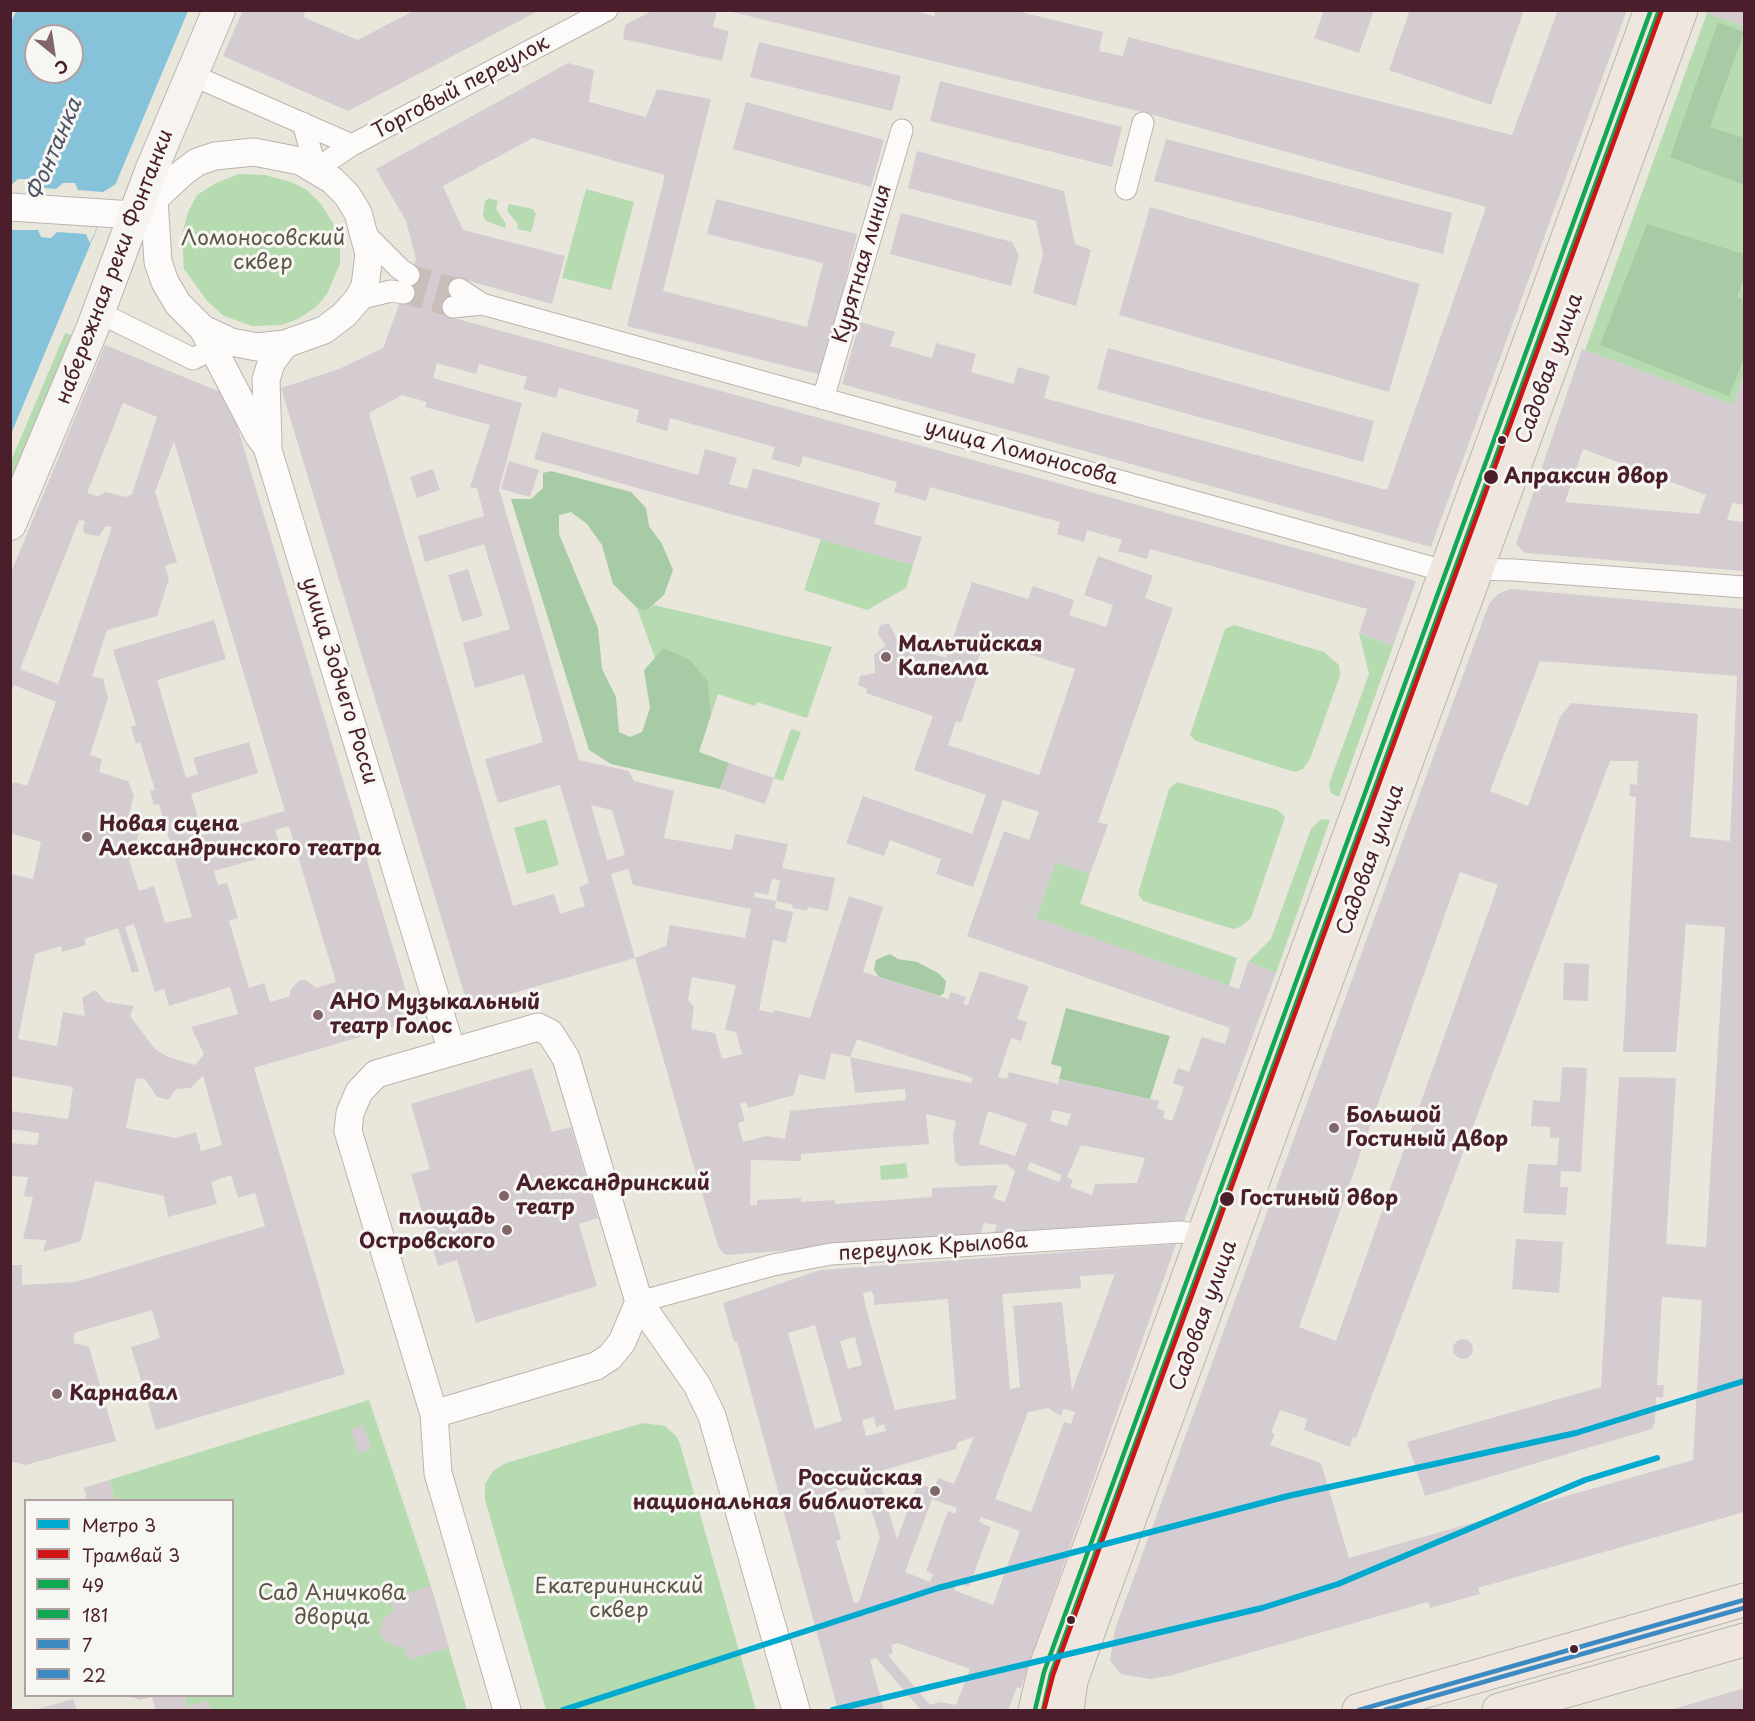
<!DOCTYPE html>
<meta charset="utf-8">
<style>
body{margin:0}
#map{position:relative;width:1755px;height:1721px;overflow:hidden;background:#e9e7dc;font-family:"Playpen Sans",sans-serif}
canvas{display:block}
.frame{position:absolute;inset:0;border:12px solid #4a1f2b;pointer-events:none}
.legend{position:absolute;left:24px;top:1499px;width:210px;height:198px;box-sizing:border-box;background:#f6f6f2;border:2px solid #b1a0a2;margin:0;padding:8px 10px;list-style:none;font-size:18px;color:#4a1f2b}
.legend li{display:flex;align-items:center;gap:12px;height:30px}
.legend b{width:30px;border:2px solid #b1a0a2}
.north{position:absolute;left:24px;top:24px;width:60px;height:60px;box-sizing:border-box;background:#f6f6f2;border:2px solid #b1a0a2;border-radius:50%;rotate:150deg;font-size:16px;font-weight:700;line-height:24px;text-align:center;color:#4a1f2b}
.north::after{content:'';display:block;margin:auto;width:21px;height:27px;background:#826569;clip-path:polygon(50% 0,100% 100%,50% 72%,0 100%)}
</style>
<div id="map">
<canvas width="1755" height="1721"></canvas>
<div class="frame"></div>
<ul class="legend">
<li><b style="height:8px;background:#00a9ce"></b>Метро 3</li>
<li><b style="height:8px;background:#ce1417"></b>Трамвай 3</li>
<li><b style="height:8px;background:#10a855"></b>49</li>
<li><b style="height:8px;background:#10a855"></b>181</li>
<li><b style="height:8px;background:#3d8ac2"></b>7</li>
<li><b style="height:8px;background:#3d8ac2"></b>22</li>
</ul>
<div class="north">С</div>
</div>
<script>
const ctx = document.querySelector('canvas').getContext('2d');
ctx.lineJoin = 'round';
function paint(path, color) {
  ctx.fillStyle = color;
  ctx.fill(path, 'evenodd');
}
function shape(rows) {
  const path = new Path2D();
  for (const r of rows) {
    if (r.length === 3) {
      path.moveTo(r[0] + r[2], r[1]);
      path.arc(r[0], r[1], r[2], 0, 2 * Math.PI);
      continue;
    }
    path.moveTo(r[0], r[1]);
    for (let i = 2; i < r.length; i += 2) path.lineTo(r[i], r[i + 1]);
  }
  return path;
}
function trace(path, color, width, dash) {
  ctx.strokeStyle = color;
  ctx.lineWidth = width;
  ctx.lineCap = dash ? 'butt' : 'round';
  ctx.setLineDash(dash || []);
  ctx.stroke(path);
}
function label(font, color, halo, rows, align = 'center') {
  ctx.font = font + ' "Playpen Sans",sans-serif';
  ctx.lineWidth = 6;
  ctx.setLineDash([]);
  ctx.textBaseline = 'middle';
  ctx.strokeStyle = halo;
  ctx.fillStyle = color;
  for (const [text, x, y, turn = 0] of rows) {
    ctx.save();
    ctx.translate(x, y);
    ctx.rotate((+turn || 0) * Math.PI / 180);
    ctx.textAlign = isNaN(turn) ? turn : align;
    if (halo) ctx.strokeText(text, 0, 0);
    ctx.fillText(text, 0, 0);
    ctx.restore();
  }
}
paint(shape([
 [1707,13,1744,26,1744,376,1733,405,1585,350],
 [239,174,265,175,291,182,307,190,321,204,333,223,340,244,340,264,327,294,316,307,298,319,281,325,252,326,224,316,208,302,184,269,182,235,188,212,197,195,216,183],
 [586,189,634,202,611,290,562,278],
 [489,198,498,201,496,209,506,224,505,228,486,221,483,215,485,201],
 [509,204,533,209,536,214,531,232,517,229,518,224,507,211],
 [65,333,74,336,11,486,11,461],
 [821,539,913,565,906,588,867,610,804,590],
 [654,605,832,647,807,718,757,702,755,706,718,694,711,715,708,682,665,648,655,658,637,608,646,611],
 [1234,625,1324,652,1339,665,1340,676,1310,759,1303,769,1295,772,1288,770,1196,741,1190,735,1225,629],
 [1359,633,1393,646,1339,797,1331,793,1329,784,1369,674],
 [791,729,801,732,783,781,774,778],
 [1177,782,1278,810,1285,817,1251,918,1240,927,1233,929,1143,901,1138,894,1169,789],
 [546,819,559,865,527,874,514,828],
 [1321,819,1330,820,1276,973,1248,962,1271,939,1311,829],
 [1056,862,1090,874,1080,904,1237,958,1229,986,1036,918],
 [906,1163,908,1178,881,1180,880,1166],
 [369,1400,427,1574,467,1710,211,1710,208,1701,187,1707,184,1696,232,1696,232,1500,115,1500,109,1480],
 [643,1423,665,1426,676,1436,680,1444,756,1710,546,1710,485,1500,485,1484,493,1471,506,1463]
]), '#b6dbb0');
paint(shape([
 [1718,22,1744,32,1710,127,1744,138,1744,185,1670,157],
 [1647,224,1744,254,1744,278,1737,297,1744,300,1744,358,1729,396,1600,345],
 [551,471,631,492,646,508,649,526,662,544,673,570,664,595,646,611,637,608,613,584,602,545,587,524,571,512,559,515,559,534,598,628,602,669,616,697,619,732,630,737,642,732,650,708,644,670,664,648,690,660,708,682,711,715,699,752,729,763,720,789,611,764,589,750,511,499,531,499,543,488,543,473],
 [890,954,898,959,917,962,938,973,946,981,944,993,940,996,879,977,874,970,876,960],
 [1066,1008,1170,1036,1150,1099,1059,1079,1062,1067,1051,1064]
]), '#a7cba5');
paint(shape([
 [16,11,188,11,11,434,10,25],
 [36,36,72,36,72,72,36,72]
]), '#86c3da');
paint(shape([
 [18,179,30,179,33,187,56,189,63,183,75,183,78,190,103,192,116,184,90,243,86,234,57,232,51,238,41,237,38,230,11,230,11,185]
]), '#e9e7dc');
paint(shape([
 [243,10,306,10,303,17,358,40,415,10,540,10,348,111,223,56],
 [654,10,717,10,713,27,729,31,722,61,623,39,625,25],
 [724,10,912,10,934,16,936,10,1012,10,1103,32,1099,51,1123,56,1128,37,1512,135,1558,10,1627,10,1431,547,842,384,860,322,895,332,890,346,932,358,936,343,976,354,971,372,1013,384,1018,367,1050,376,1044,398,1387,490,1486,207,1146,113],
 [1324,10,1374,10,1359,53,1314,38],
 [1410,10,1524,10,1491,105,1389,70],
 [1744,10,1744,26,1701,11,1701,10],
 [759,42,901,76,892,111,750,77],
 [568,63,594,70,589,102,646,117,657,89,711,99,663,291,807,327,823,263,707,234,716,199,857,234,822,375,627,326,665,175,533,138,443,186,463,230,565,256,552,304,462,279,450,317,1416,581,1393,646,1359,633,1367,609,1150,549,1147,559,1118,551,1122,540,1087,530,1084,542,1057,534,1060,522,930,487,926,501,894,492,897,482,803,456,800,467,771,459,775,447,670,418,667,431,636,422,639,410,559,388,556,398,523,389,527,377,479,364,476,374,437,363,433,378,522,403,499,489,579,760,629,771,634,781,674,791,664,838,732,850,735,834,788,844,782,868,835,878,828,911,808,907,807,911,792,908,793,905,776,901,780,880,772,879,768,895,755,892,754,897,776,901,775,908,793,912,786,943,773,940,759,1010,773,1013,774,1010,810,1018,849,896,883,907,863,972,948,999,951,992,966,997,963,1004,968,1005,980,971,1029,986,1017,1019,1027,1022,1021,1041,1011,1038,998,1077,1007,1079,1009,1072,1058,1084,1059,1079,1159,1101,1157,1108,1165,1111,1163,1118,1172,1121,1184,1087,1173,1083,1178,1068,1189,1072,1202,1037,1225,1044,1230,1028,967,936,1004,831,1029,840,1039,812,1003,800,973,887,936,874,941,859,890,840,884,856,846,843,863,796,972,834,986,795,914,770,933,716,866,693,867,689,858,685,860,676,875,673,874,655,886,645,878,635,880,625,889,623,899,644,911,651,912,648,946,658,972,582,1028,599,1033,586,1074,600,1069,615,1106,627,1113,605,1084,595,1098,556,1153,576,1145,598,1173,608,1098,822,1108,825,1090,874,1056,862,1036,918,1239,989,1248,962,1276,973,1184,1221,994,1233,997,1225,984,1223,980,1235,727,1255,723,1253,718,1246,691,1157,635,958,666,946,670,925,745,938,751,909,633,885,628,869,611,874,635,958,468,1006,281,388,339,369,383,348,416,259,406,221,376,169],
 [402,395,427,402,425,407,490,425,470,487,477,488,484,516,418,536,425,562,484,544,510,629,463,643,475,688,524,674,543,742,485,759,498,803,560,785,589,883,579,887,585,906,560,914,554,894,513,906,369,413],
 [985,640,1075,669,1039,775,948,745,956,721,961,723,980,668,975,667],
 [591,805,612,810,625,855,607,860],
 [692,977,736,985,725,1030,736,1032,742,1054,722,1059,715,1033,691,1029,694,1007,688,1000],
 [857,1039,973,1078,971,1083,850,1057],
 [831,1053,850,1057,855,1093,905,1089,906,1100,790,1111,785,1139,766,1136,743,1142,738,1123,745,1121,740,1104,746,1102,748,1108,794,1095,799,1074,825,1080],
 [1053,1110,1071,1114,1067,1126,1050,1121],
 [988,1111,1027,1124,1015,1156,979,1144],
 [926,1114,956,1121,953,1136,955,1162,961,1166,1006,1164,1015,1171,1005,1202,993,1198,998,1185,932,1188,932,1197,835,1204,835,1200,801,1202,801,1198,757,1200,757,1205,750,1205,751,1160,801,1161,801,1154,929,1144],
 [1081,1145,1145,1158,1137,1183,1095,1184,1092,1195,1070,1187,1073,1180,1067,1177],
 [1030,1162,1062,1175,1059,1182,1027,1170],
 [940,81,1122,127,1112,167,930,121],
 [746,102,884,140,871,187,733,149],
 [1166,139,1452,213,1443,254,1154,181],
 [917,151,1064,191,1075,244,1091,250,1076,306,1033,293,1043,254,1036,221,908,188],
 [1150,207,1420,284,1389,392,1119,315],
 [901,213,1012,242,1019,255,1011,286,890,254],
 [105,345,228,395,415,1021,254,1068,345,1374,156,1430,131,1347,160,1338,152,1310,74,1333,74,1343,89,1347,116,1441,25,1465,10,1461,10,1265,22,1265,22,1285,75,1282,265,1226,255,1193,238,1198,231,1175,211,1182,217,1204,168,1217,164,1196,95,1181,81,1241,43,1252,46,1240,23,1239,33,1197,24,1196,28,1177,10,1176,10,1143,37,1145,39,1133,10,1129,10,1111,68,1119,73,1087,10,1076,10,874,33,879,41,842,10,833,10,787,14,782,27,786,56,702,14,685,10,693,10,575],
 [123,403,157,417,132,494,126,497,106,492,98,496,87,493],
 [174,441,285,811,203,835,191,794,258,773,249,742,193,758,198,774,186,778,157,680,226,659,214,620,113,650,136,725,131,727,136,744,140,742,155,790,150,791,154,805,159,804,192,917,165,923,154,886,139,891,129,860,139,834,134,815,129,814,134,796,128,781,99,772,102,759,90,755,108,698,103,679,92,676,107,630,157,616,169,579,165,566,177,562,155,492],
 [79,520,85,521,83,529,85,534,99,536,106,526,112,527,58,684,20,669],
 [289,826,336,982,316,988,306,980,300,980,290,990,290,996,270,1002,264,983,249,988,229,921,238,918,227,883,218,885,214,871,282,852,275,830],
 [134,924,155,992,164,989,169,1006,230,987,238,1014,191,1027,204,1054,195,1065,168,1057,155,1049,130,1016,134,1006,106,1002,95,990,82,998,85,1016,63,1012,57,1046,18,1039,35,954,61,946,62,952,86,945,84,939,118,928,132,973,139,971,125,927],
 [203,1075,222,1145,201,1151,196,1132,176,1138,126,1128,136,1078,145,1079,157,1097,168,1100,176,1089,191,1088],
 [1108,348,1374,421,1363,462,1097,389],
 [1582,349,1733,405,1744,377,1744,505,1732,503,1727,520,1744,522,1744,571,1525,553,1516,544],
 [1583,449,1706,495,1699,514,1565,502],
 [542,432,698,475,705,449,737,458,729,484,747,489,753,468,880,503,874,524,922,537,913,565,534,459],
 [509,461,539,470,530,497,501,489],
 [433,469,440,490,417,498,410,477],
 [468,569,483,616,462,622,448,575],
 [1510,589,1744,609,1744,1512,1478,1588,1480,1594,1430,1608,1428,1602,1169,1676,1150,1679,1121,1674,1110,1661,1115,1629,1489,604,1498,594],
 [1540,661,1737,676,1730,841,1690,837,1698,714,1571,703,1560,717,1528,806,1490,791],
 [1610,761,1638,761,1637,785,1630,784,1629,796,1636,797,1623,1052,1676,1052,1686,924,1725,927,1706,1247,1666,1244,1676,1078,1619,1077,1601,1387,1407,1442,1425,1496,1652,1429,1655,1422,1656,1397,1663,1398,1664,1385,1657,1385,1662,1297,1702,1300,1693,1460,1349,1558,1321,1463,1270,1445,1275,1434,1271,1432,1280,1410,1307,1419,1304,1430,1350,1447,1353,1437,1356,1438],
 [1460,872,1498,885,1336,1341,1299,1327],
 [729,763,774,778,765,804,720,789],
 [1564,963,1589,964,1588,1001,1563,1000],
 [1562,1067,1587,1068,1581,1172,1561,1171,1560,1187,1568,1187,1566,1215,1523,1213,1528,1164,1557,1165,1559,1138,1550,1138,1550,1127,1531,1126,1533,1100,1560,1102],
 [532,1068,552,1132,571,1127,598,1218,579,1224,597,1286,476,1323,457,1260,438,1266,411,1174,430,1169,411,1104],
 [1516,1239,1563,1242,1559,1293,1512,1289],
 [1176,1244,1020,1689,1017,1687,1008,1710,921,1710,876,1658,870,1660,884,1710,838,1710,737,1341,734,1342,723,1303,820,1270],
 [1115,1274,1072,1391,1062,1302,1013,1306,1020,1387,1010,1389,1002,1294,1081,1288,1080,1276],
 [871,1291,874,1295,874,1305,948,1299,956,1399,895,1410,866,1308,863,1293],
 [815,1325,842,1421,815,1429,788,1333],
 [855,1337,862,1365,848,1369,840,1341],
 [1048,1408,1061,1416,1063,1409,1075,1412,1071,1424,1064,1422,1031,1512,995,1499,1028,1412],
 [874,1417,876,1427,884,1424,886,1431,866,1436,862,1420],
 [974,1437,954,1484,938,1478,934,1489,918,1483,897,1539,877,1472,956,1449,958,1442],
 [863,1485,880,1537,859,1602,854,1603,836,1541,841,1539,829,1495],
 [932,1499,957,1508,955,1514,948,1511,926,1571,933,1574,930,1582,905,1572],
 [981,1517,1020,1531,993,1605,954,1590,957,1582,969,1587,991,1527,979,1522],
 [897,1643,970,1669,956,1705,940,1702,930,1705,888,1655,893,1653,891,1645],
 [1463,1349,10],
 [364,1425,371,1449,359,1453,351,1429],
 [109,1480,115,1500,87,1500,84,1488],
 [431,1586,449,1648,408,1660,403,1646,395,1647,384,1640,380,1633,381,1624,385,1617,394,1612,390,1599],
 [1744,1688,1744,1710,1670,1710],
 [129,1696,184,1696,187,1707,208,1701,211,1710,156,1710,152,1697,140,1700],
 [73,1699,77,1710,35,1710]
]), '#d4ccd1');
trace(shape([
 [409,275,459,289],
 [404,293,453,307]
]), '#c9bfb9', 21, [21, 10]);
const minor = shape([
 [192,75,352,145],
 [303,123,316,169,352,145,607,10],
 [1126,189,1143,123],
 [366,235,400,269,409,275],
 [459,289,482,304,1434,568,1514,570,1744,587],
 [358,299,391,291,404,293],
 [453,307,482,304],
 [98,312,193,359,214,348],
 [823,399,902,130],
 [639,1302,773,1265,831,1254,1180,1232,1213,1237]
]);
const tertiary = shape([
 [10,207,133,215,154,199,181,174,197,162,215,156,254,152,300,161,332,180,347,195,358,213,369,254,365,286,358,299,344,315,324,330,285,344,257,347,231,342,203,329,178,304,165,282,158,262,154,199,157,170],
 [203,329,258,435,267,447,452,1052],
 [268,443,266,380,271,363,285,344],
 [434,1414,596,1366,610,1357,622,1342,639,1302],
 [507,1710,438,1473,434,1414,348,1131,350,1113,359,1092,376,1074,538,1027,550,1033,566,1058,639,1302,697,1385,712,1416,796,1710]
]);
const secondary = shape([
 [10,524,93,327,151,171,219,10]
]);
const primary = shape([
 [1035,1710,1044,1672,1651,10],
 [1067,1710,1071,1681,1090,1627,1681,10],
 [1359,1710,1744,1600],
 [1499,1710,1744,1640]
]);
trace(minor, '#bab4af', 23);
trace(tertiary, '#bab4af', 29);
trace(secondary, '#bab4af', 34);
trace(primary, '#bab4af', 35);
trace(minor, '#fcfbfa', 21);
trace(tertiary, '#fcfbfa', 27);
trace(secondary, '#f6f3f0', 32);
trace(primary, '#eee6df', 33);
trace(shape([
 [1035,1710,1044,1672,1651,10]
]), '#10a855', 4.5);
trace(shape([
 [1043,1710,1051,1674,1658,13]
]), '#10a855', 4.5);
trace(shape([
 [1359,1710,1744,1600]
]), '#3d8ac2', 4.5);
trace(shape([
 [1385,1710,1744,1608]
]), '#3d8ac2', 4.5);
trace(shape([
 [1044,1710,1053,1675,1662,10]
]), '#ce1417', 4.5);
trace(shape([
 [563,1710,938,1588,1288,1496,1576,1433,1744,1381],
 [833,1710,1262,1608,1338,1584,1585,1480,1657,1458]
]), '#00a9ce', 6);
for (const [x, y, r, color] of [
 [1502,440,5,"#4a1f2b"],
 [1491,477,8,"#4a1f2b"],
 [886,657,6,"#826569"],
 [87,837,6,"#826569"],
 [318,1015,6,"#826569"],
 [1334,1128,6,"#826569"],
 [504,1196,6,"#826569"],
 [1227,1199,8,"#4a1f2b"],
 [507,1230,6,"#826569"],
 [57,1394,6,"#826569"],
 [935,1491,6,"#826569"],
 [1071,1620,5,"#4a1f2b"],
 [1574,1649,5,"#4a1f2b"]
]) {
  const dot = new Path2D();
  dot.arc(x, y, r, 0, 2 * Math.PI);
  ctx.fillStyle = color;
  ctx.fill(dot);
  trace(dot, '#f6f6f2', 2);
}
label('21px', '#4a1f2b', '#f6f6f2', [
 ["Торговый переулок",461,88,-28],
 ["Курятная линия",863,264,-74],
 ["набережная реки Фонтанки",115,267,-69],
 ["Садовая улица",1550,369,-70],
 ["улица Ломоносова",1021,453,15],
 ["улица Зодчего Росси",339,681,73],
 ["Садовая улица",1371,860,-70],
 ["переулок Крылова",933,1248,-4],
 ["Садовая улица",1204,1316,-70]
]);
label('21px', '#5e5548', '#f6f6f2', [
 ["Ломоносовский",263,239],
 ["сквер",263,263],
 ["Екатерининский",619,1587],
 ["сквер",619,1611],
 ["Сад Аничкова",332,1594],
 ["дворца",332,1618]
]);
label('bold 21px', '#4a1f2b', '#f6f6f2', [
 ["Апраксин двор",1504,477],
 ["Гостиный двор",1240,1199]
], 'left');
label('bold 21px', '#4a1f2b', '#f6f6f2', [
 ["Мальтийская",898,645],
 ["Капелла",898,669],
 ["Новая сцена",99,825],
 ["Александринского театра",99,849],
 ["АНО Музыкальный",330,1003],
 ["театр Голос",330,1027],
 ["Большой",1346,1116],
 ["Гостиный Двор",1346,1140],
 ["Александринский",516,1184],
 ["театр",516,1208],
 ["площадь",495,1218,"right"],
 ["Островского",495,1242,"right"],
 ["Карнавал",69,1394],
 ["Российская",923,1479,"right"],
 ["национальная библиотека",923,1503,"right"]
], 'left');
label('italic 22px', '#505368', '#f6f6f2', [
 ["Фонтанка",55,150,-67]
]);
</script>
